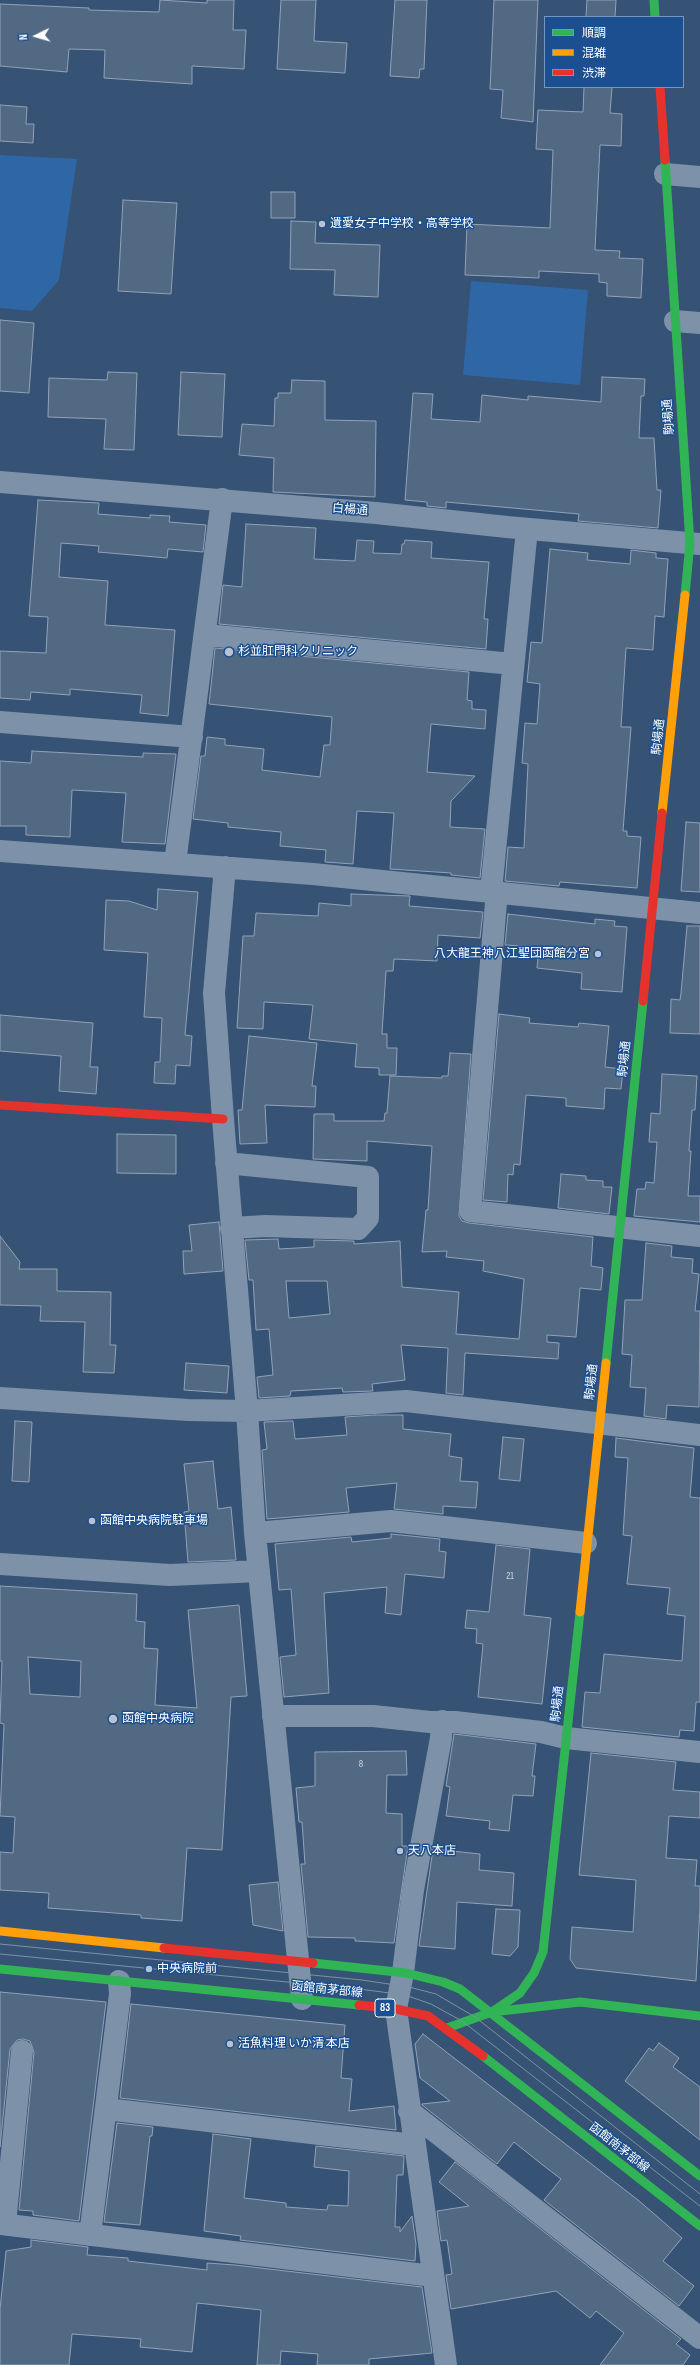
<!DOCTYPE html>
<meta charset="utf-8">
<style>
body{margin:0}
#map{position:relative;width:700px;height:2365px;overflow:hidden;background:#365274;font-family:"Sofia Sans Condensed","Noto Sans JP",sans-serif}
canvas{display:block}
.legend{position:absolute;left:544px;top:16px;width:140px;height:72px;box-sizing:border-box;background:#1b4f8f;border:1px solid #7695bc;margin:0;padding:5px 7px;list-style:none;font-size:12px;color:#fff}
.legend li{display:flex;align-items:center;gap:8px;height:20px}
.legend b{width:20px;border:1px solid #7695bc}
.north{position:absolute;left:16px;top:16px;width:40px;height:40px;-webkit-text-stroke:3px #1b4f8f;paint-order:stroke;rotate:265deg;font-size:11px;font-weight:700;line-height:16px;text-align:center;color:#fff}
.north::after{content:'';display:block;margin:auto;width:14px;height:18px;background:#fff;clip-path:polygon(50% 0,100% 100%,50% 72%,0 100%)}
</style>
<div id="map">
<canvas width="700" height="2365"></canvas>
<ul class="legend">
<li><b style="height:5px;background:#30b455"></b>順調</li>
<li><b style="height:5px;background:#ff9f0a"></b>混雑</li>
<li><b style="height:5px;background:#e5322d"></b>渋滞</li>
</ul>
<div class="north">N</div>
</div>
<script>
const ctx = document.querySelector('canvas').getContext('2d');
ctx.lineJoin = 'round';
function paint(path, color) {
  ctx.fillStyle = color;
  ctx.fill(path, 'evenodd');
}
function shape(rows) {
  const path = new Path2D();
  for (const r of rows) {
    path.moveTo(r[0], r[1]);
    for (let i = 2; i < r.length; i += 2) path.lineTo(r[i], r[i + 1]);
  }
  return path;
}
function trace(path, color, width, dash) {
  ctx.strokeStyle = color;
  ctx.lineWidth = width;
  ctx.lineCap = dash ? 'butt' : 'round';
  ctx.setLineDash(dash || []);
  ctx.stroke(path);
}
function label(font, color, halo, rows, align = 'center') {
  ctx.font = font + ' "Sofia Sans Condensed","Noto Sans JP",sans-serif';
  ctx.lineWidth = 3;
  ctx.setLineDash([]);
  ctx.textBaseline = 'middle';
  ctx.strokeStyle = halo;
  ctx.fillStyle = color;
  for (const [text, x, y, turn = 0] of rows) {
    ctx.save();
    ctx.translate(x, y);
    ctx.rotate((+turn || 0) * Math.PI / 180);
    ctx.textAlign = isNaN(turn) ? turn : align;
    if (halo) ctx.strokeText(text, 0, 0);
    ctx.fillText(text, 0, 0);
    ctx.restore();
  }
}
paint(shape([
 [0,155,77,159,59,280,32,311,0,308],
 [471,281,588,290,580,385,463,375]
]), '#2f66a5');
const building = shape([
 [160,0,207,3,207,0,234,0,233,30,246,30,244,69,192,66,192,84,104,78,105,50,69,49,67,72,0,66,0,4,89,8,89,10,159,12,160,0],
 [281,0,316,0,314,41,347,43,345,73,277,69,281,0],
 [395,0,427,0,424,69,420,69,419,78,390,76,395,0],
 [494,0,538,0,533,122,501,118,503,90,490,89,494,0],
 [587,0,616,0,615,17,586,17,587,0],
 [584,87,612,87,610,113,622,114,621,146,600,145,595,250,620,251,619,258,643,259,641,298,607,296,607,283,599,282,599,274,539,271,539,278,465,275,467,224,550,228,553,150,536,149,538,110,583,112,584,87],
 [0,105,27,107,26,124,34,124,33,143,0,141,0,105],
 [271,192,295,192,295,218,271,218,271,192],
 [123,200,177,203,171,294,118,291,123,200],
 [291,221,316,222,315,243,380,245,378,297,334,295,335,270,290,269,291,221],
 [0,320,34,323,29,393,0,391,0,320],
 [108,372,137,373,134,450,104,449,106,419,48,417,49,378,107,380,108,372],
 [181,372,225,374,222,437,178,435,181,372],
 [602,377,645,379,644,396,641,396,639,438,654,438,657,490,661,490,658,528,578,521,579,514,446,502,446,508,427,506,427,502,405,500,413,393,433,394,431,419,480,422,482,395,528,400,528,396,601,402,602,377],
 [292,380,325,381,325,420,376,421,375,497,273,492,274,458,239,455,242,424,274,426,275,398,278,398,278,393,291,393,292,380],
 [38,500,99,503,98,514,150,518,150,515,170,516,169,522,206,525,203,552,168,549,167,558,98,552,99,546,61,543,59,577,108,581,105,625,175,630,168,716,140,713,142,695,70,689,70,695,31,692,30,700,0,698,0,651,46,653,48,617,29,616,38,500],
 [246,524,316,528,314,559,355,561,357,540,374,541,373,553,401,554,402,544,404,544,405,540,432,542,431,558,489,562,484,619,488,619,486,649,219,624,223,585,242,587,246,524],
 [550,549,588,553,587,560,630,564,631,550,656,553,656,558,668,559,664,617,655,616,653,650,626,648,621,727,631,727,623,831,627,831,627,836,641,837,637,888,560,882,559,886,505,881,508,847,524,848,528,764,522,763,525,723,537,724,540,684,527,682,531,642,542,643,550,549],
 [215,648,469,672,467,700,472,701,472,709,486,710,485,729,431,724,427,772,475,776,451,801,450,827,485,829,480,878,451,875,451,873,390,869,394,813,357,811,353,864,325,862,326,850,280,846,281,832,228,827,228,823,193,819,201,756,205,756,207,737,225,739,225,745,264,749,262,770,320,777,324,745,330,745,332,717,209,704,215,648],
 [32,751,143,757,143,753,176,754,165,844,122,842,126,793,72,790,70,837,26,835,26,826,0,826,0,761,31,763,32,751],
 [686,822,700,823,700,892,681,891,686,822],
 [158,889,198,892,185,1035,192,1036,190,1066,176,1065,175,1084,154,1083,155,1062,160,1062,162,1018,144,1017,148,953,104,950,106,900,129,901,157,910,158,889],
 [351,894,410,896,409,906,483,912,480,938,438,935,437,961,394,959,393,971,386,971,382,1034,387,1034,387,1048,397,1048,396,1075,379,1075,379,1068,355,1067,357,1044,309,1039,313,1005,264,1002,263,1029,237,1028,243,936,254,936,256,913,318,916,319,903,351,906,351,894],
 [508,914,595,924,595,919,615,921,614,926,627,927,622,992,581,989,582,973,537,968,539,947,505,945,508,914],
 [687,926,700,926,700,1034,670,1033,671,999,680,1000,681,993,687,926],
 [499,1014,530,1018,529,1023,578,1027,579,1023,609,1026,605,1067,623,1069,621,1089,605,1088,604,1109,566,1106,566,1098,526,1095,520,1165,514,1164,513,1175,508,1174,507,1202,483,1200,499,1014],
 [0,1015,93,1023,90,1067,98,1067,96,1094,59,1091,61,1056,0,1051,0,1015],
 [249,1036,317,1043,312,1086,316,1086,315,1107,265,1105,267,1143,240,1144,238,1110,242,1110,249,1036],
 [450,1053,471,1054,459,1216,462,1221,469,1223,593,1237,591,1266,603,1268,601,1290,580,1288,576,1337,547,1335,547,1342,559,1343,558,1359,465,1353,463,1395,446,1393,448,1348,401,1345,405,1380,372,1384,373,1391,343,1392,342,1388,291,1391,290,1396,259,1398,257,1377,273,1375,269,1329,256,1330,253,1280,249,1280,245,1240,278,1239,279,1249,314,1247,314,1240,354,1241,354,1244,400,1241,402,1287,459,1292,456,1334,519,1339,524,1279,483,1271,484,1261,446,1257,447,1251,422,1252,426,1210,428,1210,432,1146,367,1141,367,1161,313,1159,314,1114,334,1114,334,1121,384,1121,385,1113,387,1113,390,1076,442,1078,442,1076,448,1076,450,1053],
 [286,1281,327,1281,330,1314,289,1318,286,1281],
 [662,1074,697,1076,695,1110,692,1110,689,1151,691,1151,688,1196,700,1196,700,1222,634,1216,637,1189,645,1189,646,1182,654,1183,657,1142,649,1142,651,1113,660,1114,662,1074],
 [117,1134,176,1135,176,1174,117,1173,117,1134],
 [561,1174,586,1176,586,1180,603,1181,603,1187,612,1187,609,1214,558,1208,561,1174],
 [219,1222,223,1271,184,1274,183,1251,192,1251,189,1225,219,1222],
 [0,1236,20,1262,19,1269,57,1269,57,1291,111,1292,110,1345,116,1345,114,1373,83,1372,85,1322,40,1321,41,1306,0,1305,0,1236],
 [646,1243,672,1246,671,1257,693,1259,692,1273,699,1274,695,1311,700,1311,699,1407,667,1405,666,1419,644,1416,646,1388,630,1387,632,1355,622,1354,625,1300,642,1300,646,1243],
 [186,1363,229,1366,227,1393,184,1390,186,1363],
 [375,1415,403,1415,403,1429,451,1434,449,1456,462,1458,460,1481,478,1482,476,1508,443,1506,443,1514,394,1509,397,1483,346,1488,349,1512,267,1519,262,1450,267,1449,264,1422,293,1421,295,1439,347,1435,345,1417,375,1415],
 [15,1421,32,1422,29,1482,12,1481,15,1421],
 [503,1437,524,1439,520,1481,499,1479,503,1437],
 [616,1438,694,1448,690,1497,700,1498,700,1702,696,1702,694,1731,680,1730,679,1737,582,1727,585,1692,600,1693,604,1654,682,1661,685,1616,667,1614,670,1588,627,1584,632,1536,623,1535,628,1458,615,1457,616,1438],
 [213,1461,218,1509,231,1507,236,1560,188,1562,184,1512,189,1511,184,1464,213,1461],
 [391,1534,440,1539,439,1551,446,1552,444,1578,405,1574,401,1615,385,1613,387,1587,324,1593,329,1693,284,1697,280,1657,296,1655,291,1589,279,1590,275,1544,351,1537,352,1542,391,1538,391,1534],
 [496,1545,530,1549,524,1615,551,1618,542,1704,478,1697,483,1644,476,1643,477,1629,465,1628,467,1610,489,1612,496,1545],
 [0,1586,137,1594,136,1621,145,1622,144,1648,158,1649,155,1705,197,1708,188,1610,239,1605,247,1696,231,1697,222,1850,187,1848,182,1921,141,1918,141,1915,48,1908,49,1893,0,1890,0,1852,13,1853,15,1817,0,1816,4,1724,0,1723,2,1661,0,1661,0,1586],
 [28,1657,81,1661,80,1697,30,1694,28,1657],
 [454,1734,536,1744,532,1776,535,1776,533,1796,513,1795,509,1831,489,1829,490,1821,446,1816,450,1787,446,1786,454,1734],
 [406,1751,407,1775,387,1775,386,1813,402,1814,402,1846,408,1846,394,1943,355,1941,355,1938,308,1937,301,1864,305,1864,302,1822,299,1822,296,1788,315,1786,315,1752,406,1751],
 [591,1753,676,1762,673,1790,700,1792,700,1818,669,1816,666,1858,697,1860,695,1886,700,1886,700,1907,696,1981,576,1968,570,1959,572,1927,633,1932,636,1880,579,1875,591,1753],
 [433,1849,480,1854,479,1870,514,1873,512,1906,457,1902,455,1949,419,1946,433,1849],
 [278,1882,283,1931,253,1925,249,1885,278,1882],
 [496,1909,520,1910,518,1947,510,1956,492,1954,496,1909],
 [0,1992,106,2002,79,2221,33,2215,33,2211,19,2210,34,2052,30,2041,23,2039,17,2040,10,2049,0,2147,0,1992],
 [131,2004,345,2025,341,2078,352,2079,349,2111,394,2106,396,2130,120,2098,131,2004],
 [423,2034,638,2200,682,2238,663,2261,694,2286,679,2306,544,2200,561,2179,544,2166,514,2142,497,2164,422,2105,422,2104,450,2101,420,2078,415,2044,423,2034],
 [659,2043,679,2058,673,2067,700,2087,700,2140,625,2081,649,2048,653,2051,659,2043],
 [117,2123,153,2127,152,2136,150,2136,140,2225,104,2222,117,2123],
 [213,2134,251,2139,244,2198,286,2203,286,2207,327,2210,328,2205,348,2206,349,2171,314,2167,316,2146,404,2156,403,2175,397,2175,395,2227,400,2227,400,2232,412,2216,416,2244,415,2261,240,2240,241,2236,204,2231,213,2134],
 [455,2162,681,2339,676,2344,690,2355,683,2365,600,2365,624,2333,596,2311,590,2318,556,2291,451,2309,446,2275,452,2274,447,2240,441,2241,437,2211,469,2206,439,2182,455,2162],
 [31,2240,88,2247,87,2255,128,2258,128,2261,207,2270,207,2263,235,2265,422,2287,432,2353,369,2359,369,2365,317,2365,318,2354,281,2351,280,2365,257,2365,261,2310,197,2303,192,2352,140,2347,141,2339,72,2334,69,2365,0,2365,0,2309,6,2251,31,2247,31,2240]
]);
paint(building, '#526984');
trace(building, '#92a2b6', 1);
trace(shape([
 [665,174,700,177],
 [675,321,700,323],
 [0,482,376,513,507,527,700,544],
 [206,635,513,664],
 [0,722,192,737],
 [0,851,313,874,700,913],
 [175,863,222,499],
 [225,867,214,993,223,1119,247,1411,255,1533,302,1999],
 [491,891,527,529],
 [497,891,470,1211,700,1236],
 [226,1163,368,1177,368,1218,358,1229,266,1226,231,1228],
 [0,1398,188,1410,247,1411,406,1401,700,1435],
 [255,1533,391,1521,586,1543],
 [0,1564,170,1575,259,1571],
 [273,1716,373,1716,430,1722,455,1722,541,1732,566,1738,700,1752],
 [442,1721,441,1738,413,1890,403,1973,396,2009,446,2365],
 [106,2109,414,2145],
 [409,2111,700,2338],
 [0,2224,433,2276],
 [5,2224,22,2051],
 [90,2235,120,1994,119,1981]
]), '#7d92a8', 22);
trace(shape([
 [654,0,655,17],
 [665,160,690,543,685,595],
 [606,1363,643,1001],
 [313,1963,406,1973,443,1982,460,1989,700,2176],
 [0,1969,359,2005],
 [492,2012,520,1993,534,1973,543,1952,580,1612],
 [447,2028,492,2012,580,2002,700,2016],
 [483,2056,700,2226]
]), '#30b455', 9);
trace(shape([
 [662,813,685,595],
 [580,1612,606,1363],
 [0,1931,164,1948]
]), '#ff9f0a', 9);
trace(shape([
 [660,87,665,160],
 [643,1001,662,813],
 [0,1105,223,1119],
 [164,1948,313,1963],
 [359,2005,396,2009,428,2016,483,2056]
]), '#e5322d', 9);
trace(shape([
 [0,1944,362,1980,409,1987,436,1994,475,2017,700,2194],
 [0,1954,359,1989,405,1995,431,2004,462,2021,700,2206]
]), '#7e92a7', 1);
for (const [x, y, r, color] of [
 [322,224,4,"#b9c2ce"],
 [229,652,5,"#b9c2ce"],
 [598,954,4,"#b9c2ce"],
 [92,1521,4,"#b9c2ce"],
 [113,1719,5,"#b9c2ce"],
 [400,1851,4,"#b9c2ce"],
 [149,1969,4,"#b9c2ce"],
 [230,2044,4,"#b9c2ce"]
]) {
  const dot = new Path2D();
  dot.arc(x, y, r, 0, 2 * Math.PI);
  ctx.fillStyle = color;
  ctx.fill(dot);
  trace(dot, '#1b4f8f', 1.5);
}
label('10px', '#d4dae0', null, [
 ["21",510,1576],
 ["8",361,1764]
]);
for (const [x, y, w] of [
 [385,2008,20]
]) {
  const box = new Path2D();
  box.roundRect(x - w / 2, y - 9, w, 18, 3);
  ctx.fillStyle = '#1b4f8f';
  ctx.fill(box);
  trace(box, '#fff', 1);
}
label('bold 11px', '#fff', null, [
 ["83",385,2008]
]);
label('12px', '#fff', '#1b4f8f', [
 ["遺愛女子中学校・高等学校",330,224],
 ["杉並肛門科クリニック",238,652],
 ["八大龍王神八江聖団函館分宮",590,954,"right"],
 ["函館中央病院駐車場",100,1521],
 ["函館中央病院",122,1719],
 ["天八本店",408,1851],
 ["中央病院前",157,1969],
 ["活魚料理 いか清 本店",238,2044]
], 'left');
label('12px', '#fff', '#1b4f8f', [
 ["駒場通",669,417,-94],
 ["白楊通",350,510,5],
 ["駒場通",659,737,-84],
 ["駒場通",625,1059,-84],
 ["駒場通",592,1382,-84],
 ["駒場通",558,1704,-84],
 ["函館南茅部線",327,1990,6],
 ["函館南茅部線",619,2148,38]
]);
</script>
